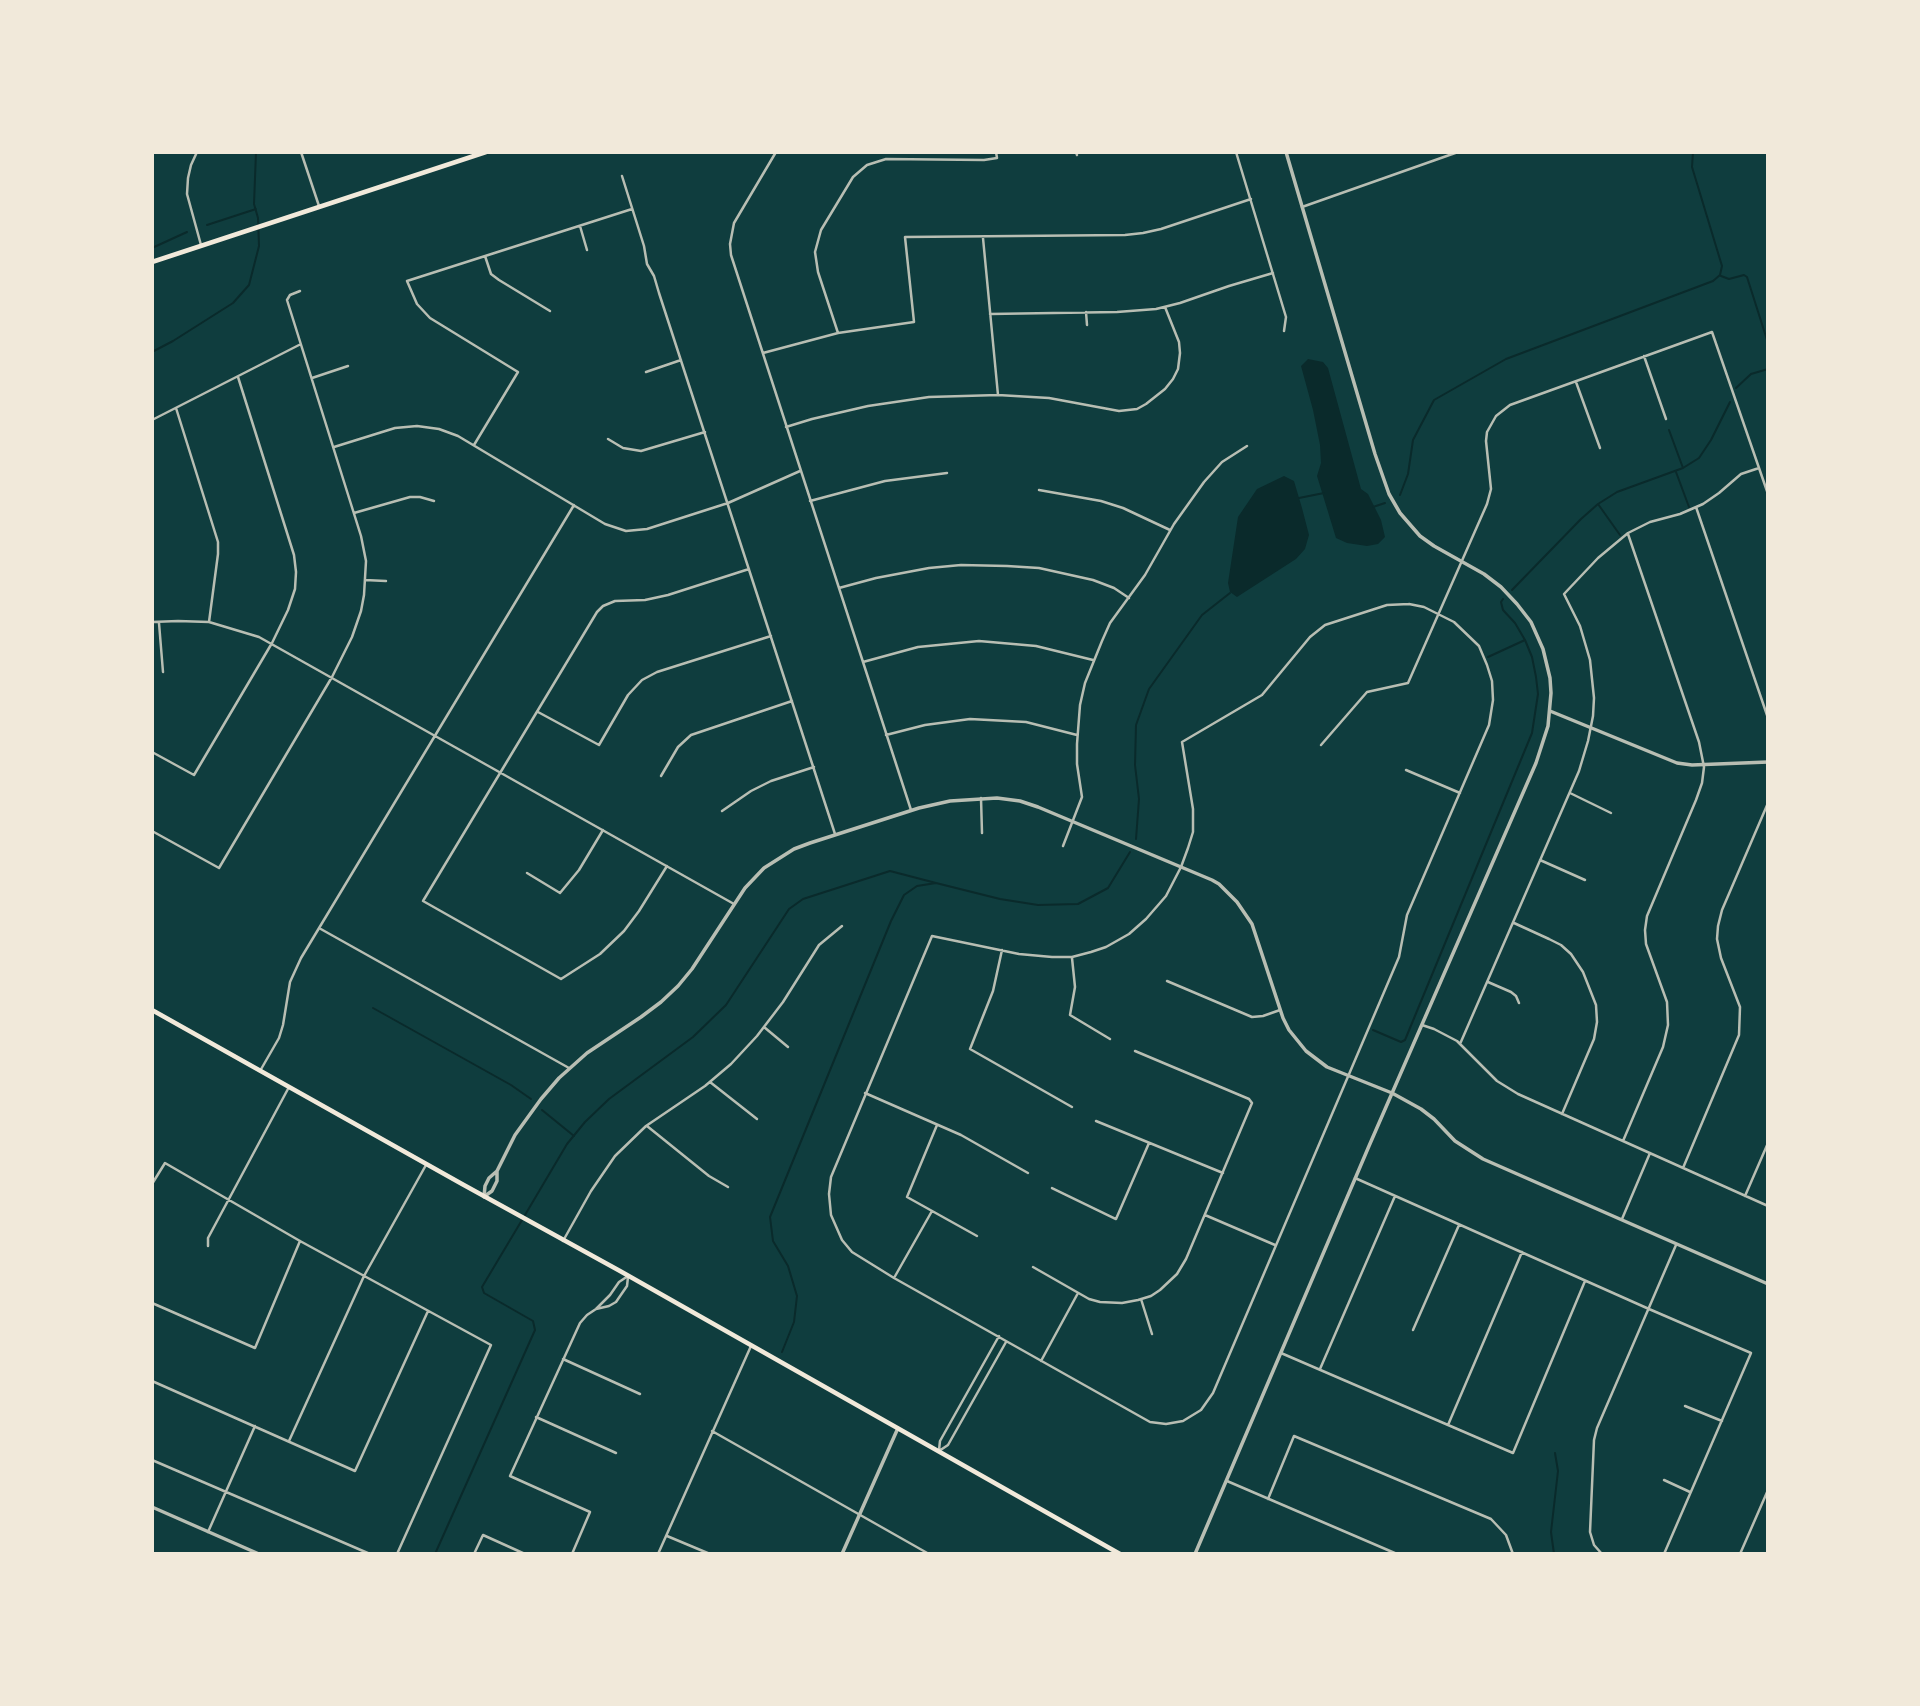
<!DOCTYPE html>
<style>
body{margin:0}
#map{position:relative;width:1920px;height:1706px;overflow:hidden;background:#0f3d3e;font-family:Lora,serif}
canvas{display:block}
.frame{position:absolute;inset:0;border:154px solid #f1e9da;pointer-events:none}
</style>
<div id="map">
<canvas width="1920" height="1706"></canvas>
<div class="frame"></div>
</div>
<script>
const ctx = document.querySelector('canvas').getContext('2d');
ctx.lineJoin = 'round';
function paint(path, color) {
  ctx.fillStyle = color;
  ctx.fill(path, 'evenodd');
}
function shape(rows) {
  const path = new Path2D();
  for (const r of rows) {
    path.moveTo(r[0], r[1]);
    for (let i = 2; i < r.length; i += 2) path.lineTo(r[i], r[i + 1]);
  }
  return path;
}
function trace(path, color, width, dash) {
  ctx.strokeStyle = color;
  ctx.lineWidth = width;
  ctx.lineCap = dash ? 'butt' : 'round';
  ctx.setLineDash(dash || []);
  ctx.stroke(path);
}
paint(shape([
 [1308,359,1323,362,1328,368,1361,489,1368,494,1381,520,1385,537,1378,544,1367,546,1347,543,1336,538,1317,476,1321,463,1320,445,1313,410,1301,366],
 [1284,476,1294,481,1302,508,1309,535,1305,549,1296,559,1237,597,1230,592,1228,583,1238,517,1257,489]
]), '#0a2a2b');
trace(shape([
 [207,225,256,209],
 [152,248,187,232],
 [1721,276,1729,279,1744,275,1747,277,1768,343],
 [152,352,173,341,233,303,249,285,259,246,258,218,254,204,256,152],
 [1736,388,1751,374,1768,369],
 [1669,430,1683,468],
 [1676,472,1689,507],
 [1400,495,1408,474,1413,440,1434,400,1506,359,1713,281,1720,275,1722,266,1692,167,1693,152],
 [1299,498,1324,493],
 [1598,504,1620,535],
 [1373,507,1385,503],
 [1512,590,1581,519,1598,504,1617,492,1683,468,1699,458,1711,440,1730,402],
 [1488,657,1525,640],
 [1136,839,1139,799,1135,765,1136,725,1149,689,1202,615,1230,593],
 [373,1008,511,1085,531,1099],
 [1373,1030,1401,1042,1405,1040,1532,733,1538,694,1536,677,1532,657,1525,640,1515,623,1503,610,1501,602,1503,599],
 [542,1110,574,1136],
 [525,1215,567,1144,585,1122,609,1099,693,1037,726,1005,789,909,803,899,890,871,936,883],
 [782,1352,794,1322,797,1296,788,1266,773,1241,770,1217,891,921,904,895,917,886,936,883,1000,899,1038,905,1078,904,1108,888,1130,852],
 [435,1554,535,1330,533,1321,484,1293,482,1287,522,1220],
 [1554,1554,1551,1532,1558,1471,1555,1453]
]), '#0a2a2b', 2);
trace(shape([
 [197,152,191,165,188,178,187,194,201,245],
 [301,152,319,206],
 [776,152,734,223,730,244,731,255,911,810],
 [1076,152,1077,155],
 [1236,152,1286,317,1284,331],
 [622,176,644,246,647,264,654,276,659,293,835,834],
 [1302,207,1458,152],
 [580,226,587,250],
 [983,238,998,395],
 [485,256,491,274,499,280,550,311],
 [1086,312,1087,325],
 [990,314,1117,312,1156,309,1180,303,1229,286,1273,273],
 [838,333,818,272,815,252,821,230,853,177,867,165,886,159,984,160,997,158,996,152],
 [763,353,838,333,914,322,905,237,1125,235,1143,233,1161,229,1251,199],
 [1644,356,1666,419],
 [646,372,681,360],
 [312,378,348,366],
 [1576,382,1600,448],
 [176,408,218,542,218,554,209,622],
 [152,420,299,345],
 [786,427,812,419,868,406,929,397,998,395,1049,398,1119,411,1137,409,1146,404,1165,389,1173,379,1178,369,1180,353,1179,342,1165,307],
 [608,439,623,448,641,451,705,432],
 [474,445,518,372,430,318,417,304,407,281,632,209],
 [334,447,395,428,417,426,439,429,458,436,605,524,626,531,647,529,728,503,800,471],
 [1039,490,1101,501,1123,508,1170,530],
 [810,501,885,481,947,473],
 [1696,507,1768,718],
 [354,513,410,497,420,497,434,501],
 [365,580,386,581],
 [839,588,876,578,929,568,961,565,1007,566,1039,568,1093,580,1114,588,1129,598],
 [1409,604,1424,607,1454,622,1479,646,1487,665,1492,681,1493,700,1489,725,1407,915,1399,957,1213,1393,1201,1410,1183,1421,1166,1424,1150,1422,894,1278,852,1252,842,1240,831,1215,829,1194,831,1177,932,936,1019,954,1052,957,1072,957,1091,952,1106,947,1129,934,1146,919,1166,896,1181,867,1188,848,1193,832,1193,809,1182,742,1262,695,1310,637,1325,625,1387,605,1409,604],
 [152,622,178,621,209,622,259,637,734,904],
 [159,623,163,672],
 [863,662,918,647,979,641,1036,646,1093,660],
 [538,712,599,745,628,695,642,680,657,672,771,636],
 [886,735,925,725,970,719,1026,722,1077,735],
 [1321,745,1367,692,1408,683,1487,504,1491,489,1486,441,1487,432,1496,416,1510,405,1712,332,1768,494],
 [152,752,194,775,272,643,288,610,295,589,296,572,294,555,238,377],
 [1406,770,1460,793],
 [661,776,678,747,691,735,792,701],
 [1570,793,1611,813],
 [981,798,982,833],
 [722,811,751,791,771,781,814,767],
 [152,831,219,868,332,677,352,637,361,611,364,595,366,561,361,536,287,300,290,295,300,291],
 [1063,846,1082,797,1077,764,1077,744,1080,705,1085,683,1102,641,1110,623,1145,575,1174,524,1204,482,1222,462,1247,446],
 [1540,860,1585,880],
 [667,866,639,911,624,931,600,954,561,979,423,901,597,612,603,606,615,601,645,600,668,595,749,569],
 [527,873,560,893,579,870,603,830],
 [1514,923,1549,939,1561,945,1571,954,1583,972,1596,1005,1597,1022,1594,1039,1562,1114],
 [319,928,569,1068],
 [1002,950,993,991,970,1049,1072,1107],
 [1072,958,1075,987,1070,1015,1110,1039],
 [1167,981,1252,1017,1263,1016,1280,1010],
 [1488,982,1511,992,1516,996,1519,1003],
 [1422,1025,1434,1029,1457,1041,1497,1081,1518,1094,1768,1206],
 [764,1027,788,1047],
 [1460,1044,1579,771,1588,741,1593,716,1594,698,1590,660,1580,626,1564,594,1598,558,1628,533,1650,522,1680,514,1703,504,1719,493,1741,474,1759,468],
 [260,1071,279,1038,283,1025,290,982,301,958,574,505],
 [710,1082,757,1119],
 [865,1093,961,1135,1028,1173],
 [1096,1121,1223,1173],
 [937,1125,907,1197,977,1236],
 [647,1126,709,1176,728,1187],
 [1623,1141,1663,1047,1668,1025,1667,1002,1646,944,1645,930,1647,916,1696,800,1702,783,1704,767,1699,742,1628,534],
 [1683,1168,1739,1035,1740,1007,1721,958,1717,939,1718,926,1722,910,1768,803],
 [1355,1178,1649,1309,1751,1353,1664,1554],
 [152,1184,165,1163,300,1241,491,1345,397,1554],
 [1052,1188,1116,1219,1149,1143],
 [1745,1196,1768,1143],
 [1205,1215,1275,1245],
 [1622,1219,1650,1153],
 [563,1241,591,1191,615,1156,646,1126,705,1086,731,1064,757,1036,783,1002,819,945,842,926],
 [208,1246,208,1238,289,1087],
 [1033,1267,1089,1299,1100,1302,1122,1303,1138,1300,1151,1296,1160,1290,1177,1274,1186,1259,1252,1103,1249,1099,1135,1051],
 [894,1278,932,1211],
 [1141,1299,1152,1334],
 [152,1303,255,1348,300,1241],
 [596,1309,609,1306,616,1302,627,1286,628,1277],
 [1413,1330,1459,1225],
 [1281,1353,1513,1453,1585,1281],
 [563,1359,640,1394],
 [1041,1361,1078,1293],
 [1320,1369,1395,1196],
 [152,1381,355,1471,428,1311],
 [1685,1406,1722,1421],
 [536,1417,616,1453],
 [1448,1425,1522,1252],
 [712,1431,929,1554],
 [289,1441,364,1276,426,1165],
 [939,1450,940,1441,999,1336],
 [939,1451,948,1445,1006,1342],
 [152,1460,370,1554],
 [1664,1480,1690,1492],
 [1227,1481,1397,1554],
 [1268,1499,1294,1436,1491,1519,1506,1535,1513,1554],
 [208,1532,255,1426],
 [667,1536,710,1554],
 [474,1554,483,1535,525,1554],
 [572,1554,590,1512,510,1476,580,1323,587,1315,596,1309,610,1295,619,1282,628,1276],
 [658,1554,751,1346],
 [1602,1554,1594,1545,1590,1532,1594,1440,1597,1428,1676,1245],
 [1740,1554,1768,1490]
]), '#b8beb3', 2.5);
trace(shape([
 [1550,711,1677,763,1692,765,1768,762],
 [485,1196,492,1191,497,1181,497,1171],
 [484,1197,485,1186,489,1178,497,1171,515,1135,541,1099,559,1078,587,1053,641,1017,661,1002,678,986,692,969,745,888,764,868,794,849,810,843,919,808,950,801,997,798,1020,801,1038,807,1212,880,1219,884,1237,902,1252,924,1283,1018,1289,1030,1306,1051,1327,1067,1392,1093,1421,1109,1434,1119,1455,1141,1483,1159,1768,1284],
 [152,1507,259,1554],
 [842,1554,898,1428],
 [1195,1554,1369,1146,1536,763,1548,726,1551,693,1550,678,1543,649,1531,622,1517,604,1501,587,1484,574,1434,546,1420,536,1400,513,1389,494,1375,454,1286,152]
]), '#b8beb3', 3.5);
trace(shape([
 [152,262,486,152]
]), '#f1e9da', 4.5);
trace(shape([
 [152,1010,462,1184,620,1271,1120,1554]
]), '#f1e9da', 4.5);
</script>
